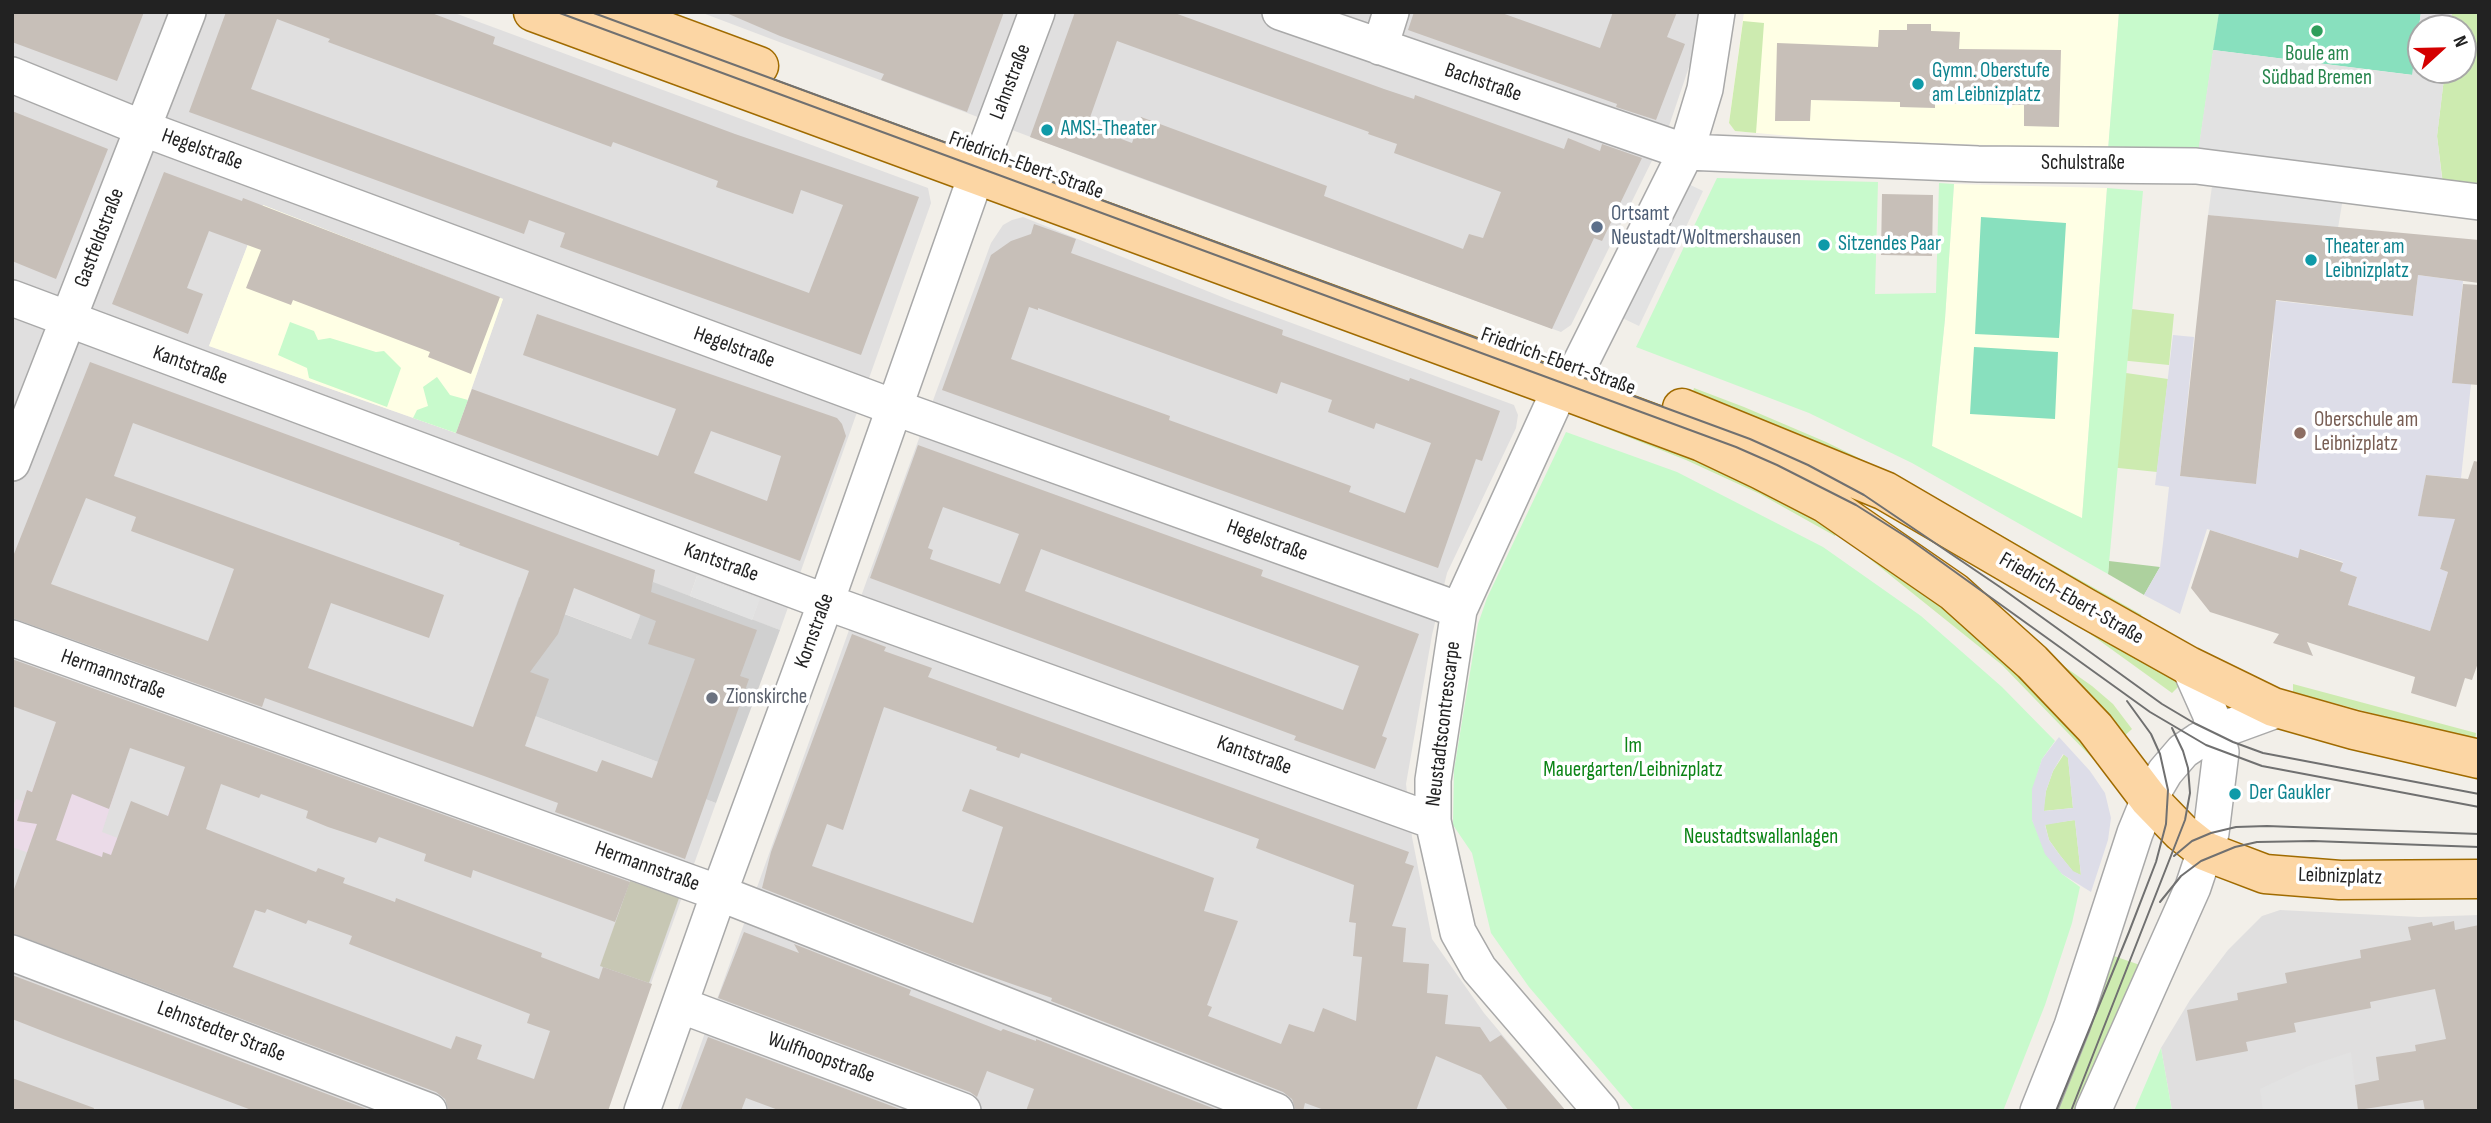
<!DOCTYPE html>
<meta charset="utf-8">
<style>
body{margin:0}
#map{position:relative;width:2491px;height:1123px;overflow:hidden;background:#f2efe9;font-family:"Sofia Sans Condensed",sans-serif}
canvas{display:block}
.frame{position:absolute;inset:0;border:14px solid #222;pointer-events:none}
.north{position:absolute;left:2407px;top:14px;width:70px;height:70px;box-sizing:border-box;background:#fff;border:2px solid #a7a7a7;border-radius:50%;rotate:68deg;font-size:19px;font-weight:700;line-height:28px;text-align:center;color:#222}
.north::after{content:'';display:block;margin:auto;width:24px;height:32px;background:#d40000;clip-path:polygon(50% 0,100% 100%,50% 72%,0 100%)}
</style>
<div id="map">
<canvas width="2491" height="1123"></canvas>
<div class="frame"></div>
<div class="north">N</div>
</div>
<script>
const ctx = document.querySelector('canvas').getContext('2d');
ctx.lineJoin = 'round';
function paint(path, color) {
  ctx.fillStyle = color;
  ctx.fill(path, 'evenodd');
}
function shape(rows) {
  const path = new Path2D();
  for (const r of rows) {
    path.moveTo(r[0], r[1]);
    for (let i = 2; i < r.length; i += 2) path.lineTo(r[i], r[i + 1]);
  }
  return path;
}
function trace(path, color, width, dash) {
  ctx.strokeStyle = color;
  ctx.lineWidth = width;
  ctx.lineCap = dash ? 'butt' : 'round';
  ctx.setLineDash(dash || []);
  ctx.stroke(path);
}
function label(font, color, halo, rows, align = 'center') {
  ctx.font = font + ' "Sofia Sans Condensed",sans-serif';
  ctx.lineWidth = 7;
  ctx.setLineDash([]);
  ctx.textBaseline = 'middle';
  ctx.strokeStyle = halo;
  ctx.fillStyle = color;
  for (const [text, x, y, turn = 0] of rows) {
    ctx.save();
    ctx.translate(x, y);
    ctx.rotate((+turn || 0) * Math.PI / 180);
    ctx.textAlign = isNaN(turn) ? turn : align;
    if (halo) ctx.strokeText(text, 0, 0);
    ctx.fillText(text, 0, 0);
    ctx.restore();
  }
}
paint(shape([
 [12,12,452,12,928,188,931,203,780,630,752,620,759,599,697,576,690,596,653,583,631,639,520,597,484,697,658,762,674,787,716,803,605,1111,12,1111],
 [263,205,503,299,456,433,209,346],
 [700,12,1699,12,1692,58,1669,126,1576,315,1571,325,1561,332,1118,170],
 [1023,217,1232,301,1514,405,1518,415,1516,428,1447,573,1432,635,1406,784,1412,837,1432,939,1484,1013,1566,1111,677,1111,868,577,991,243,1003,225,1012,220],
 [2280,910,2419,917,2479,915,2479,1111,2172,1111,2161,1048,2190,1000,2228,950,2262,916]
]), '#e0dfdf');
paint(shape([
 [46,752,119,779,102,832,154,852,173,801,211,814,193,859,49,860,12,847,12,809,16,799,23,801,27,790,32,791]
]), '#ebdbe8');
paint(shape([
 [1744,12,2119,12,2108,150,1812,138,1735,131,1729,123],
 [1954,184,2107,188,2082,519,1932,446,1945,319],
 [263,205,503,299,456,433,209,346]
]), '#ffffe5');
paint(shape([
 [653,582,780,630,716,803,673,787,658,762,484,697,519,597,631,639]
]), '#d0d0d0');
paint(shape([
 [630,881,679,898,649,983,600,966]
]), '#c7c7b4');
paint(shape([
 [2452,12,2479,12,2479,188,2443,184,2437,136,2445,70,2463,70,2463,28,2450,28],
 [1743,21,1764,23,1756,133,1735,131,1729,123],
 [2123,308,2174,314,2169,365,2119,360],
 [2119,372,2168,379,2157,472,2109,467],
 [1694,388,1744,407,1826,442,1900,478,2142,615,2133,620,1692,396],
 [1597,418,1688,451,1838,529,1835,536,1760,494,1686,460,1595,424],
 [1858,541,2007,658,2101,758,2096,762,2002,665,1855,547],
 [2064,615,2118,642,2181,684,2172,693],
 [2038,648,2092,686,2113,704,2132,729,2121,739],
 [2293,684,2476,733,2475,741,2293,692],
 [2064,754,2068,757,2073,808,2043,811,2046,791,2053,771],
 [2075,820,2081,875,2073,872,2059,854,2049,840,2045,824],
 [2108,954,2140,965,2078,1111,2048,1111]
]), '#cdebb0');
paint(shape([
 [2109,561,2160,567,2144,595,2108,574]
]), '#add19e');
paint(shape([
 [2119,12,2219,12,2198,154,2108,150],
 [1717,178,1878,182,1875,294,1936,293,1939,183,1954,184,1945,319,1932,446,2082,518,2107,188,2143,191,2108,574,1912,463,1809,413,1636,347],
 [290,322,314,331,318,340,330,338,376,352,384,351,401,368,387,407,309,378,307,368,278,355],
 [437,377,450,395,468,400,456,433,413,418,417,410,428,406,423,387],
 [1566,432,1677,472,1823,547,1921,616,2002,687,2055,741,2042,759,2033,789,2032,820,2062,874,2080,887,2072,923,2045,1005,2003,1111,1635,1111,1529,987,1491,933,1472,853,1453,825,1454,770,1478,624,1487,598],
 [2161,1048,2172,1111,2134,1111]
]), '#c8facc');
paint(shape([
 [2219,12,2421,12,2413,75,2213,50],
 [1981,217,2066,223,2059,338,1975,334],
 [1974,347,2058,352,2055,419,1970,414]
]), '#88e0be');
paint(shape([
 [2421,12,2452,12,2450,28,2421,28,2421,70,2445,70,2437,136,2444,196,2196,166,2213,50,2412,75],
 [1680,180,1703,191,1639,326,1616,315],
 [2212,186,2343,198,2338,228,2208,215],
 [697,576,760,599,752,620,690,596],
 [2351,1052,2358,1111,2263,1111,2260,1089,2309,1066]
]), '#e2e2e2');
paint(shape([
 [2418,275,2463,281,2452,383,2471,384,2461,478,2426,475,2419,515,2468,519,2451,534,2440,569,2448,572,2430,631,2348,605,2357,577,2339,571,2343,562,2301,549,2298,558,2207,529,2180,614,2144,595,2160,567,2163,543,2169,487,2155,485,2173,335,2194,337,2180,476,2256,484,2273,335,2269,300,2413,316],
 [2059,737,2090,771,2105,793,2111,818,2108,840,2091,892,2062,874,2045,854,2032,820,2032,789,2042,759],
 [2063,754,2068,758,2073,808,2044,811,2046,791,2053,771],
 [2074,820,2075,821,2081,875,2073,871,2059,854,2049,840,2045,825]
]), '#dddde8');
paint(shape([
 [12,12,144,12,117,81,12,42],
 [226,12,429,12,495,37,493,44,735,134,919,197,861,355,560,247,565,233,529,220,524,234,189,112],
 [277,19,330,39,328,42,611,147,613,142,718,181,716,187,793,214,801,190,843,205,809,293,251,89],
 [724,12,1004,12,967,112,881,80,884,74,780,36],
 [1075,12,1172,12,1384,89,1414,99,1415,95,1564,149,1568,138,1600,151,1602,144,1642,158,1602,241,1594,238,1552,329,1030,137],
 [1117,41,1369,132,1368,134,1397,144,1394,153,1501,192,1483,238,1469,234,1463,249,1324,196,1327,186,1141,117,1132,143,1087,126],
 [1414,12,1499,12,1600,48,1613,12,1677,12,1667,37,1685,44,1656,120,1616,107,1617,104,1408,30],
 [1907,24,1931,24,1931,31,1960,32,1959,49,2061,50,2059,127,2024,126,2024,105,1935,103,1935,108,1900,107,1900,102,1811,100,1810,121,1775,121,1777,43,1878,47,1879,30,1907,30],
 [12,111,108,149,56,279,12,261],
 [164,172,242,201,243,198,500,297,471,374,428,357,430,352,293,300,291,305,246,288,261,250,209,231,187,288,203,294,188,334,112,304],
 [1882,194,1933,195,1932,256,1881,255],
 [2208,215,2479,240,2479,283,2418,275,2413,316,2276,300,2256,484,2180,476],
 [1034,224,1076,239,1071,253,1283,330,1282,335,1409,381,1410,378,1500,411,1482,461,1476,459,1438,568,942,390,991,255,1011,241,1031,234],
 [1029,307,1038,310,1038,308,1277,394,1281,382,1332,400,1328,412,1374,429,1376,423,1431,443,1405,513,1349,492,1351,486,1169,420,1170,416,1011,359],
 [2463,284,2479,285,2479,385,2452,383],
 [537,314,837,418,842,424,846,436,800,561,456,433,472,389,658,456,676,409,523,355],
 [711,431,781,456,767,501,694,473],
 [90,362,655,570,651,592,757,630,740,676,749,679,685,859,555,812,558,803,484,776,265,698,262,707,12,618,12,559],
 [133,423,460,543,459,545,529,571,473,727,308,668,331,603,429,638,444,595,114,476],
 [86,498,136,517,131,531,234,569,208,641,51,584],
 [574,588,656,621,648,644,695,659,652,778,602,760,597,772,525,746,549,679,530,672,558,634],
 [918,445,1263,570,1261,576,1419,634,1382,736,1387,738,1375,769,1294,740,1296,736,870,578],
 [943,507,1019,534,1000,584,930,559,933,550,928,548],
 [1041,549,1359,666,1343,710,1025,591],
 [2474,461,2479,462,2479,660,2472,680,2465,678,2456,707,2411,693,2415,677,2307,642,2313,656,2273,643,2279,634,2210,612,2191,588,2210,530,2298,558,2300,549,2343,563,2340,571,2357,577,2348,605,2430,631,2448,572,2440,569,2455,519,2418,516,2426,475,2468,479],
 [852,634,886,647,884,651,932,668,928,677,1409,852,1405,863,1414,866,1392,926,1406,928,1403,962,1429,964,1427,993,1448,995,1445,1024,1480,1027,1490,1042,1501,1035,1566,1111,1509,1111,1481,1075,1436,1056,1416,1111,1327,1111,1305,1103,1303,1111,1296,1111,1292,1099,1283,1092,1051,1001,1052,998,952,963,762,888,771,852],
 [884,707,997,747,996,750,1019,758,1021,753,1259,839,1256,848,1354,885,1349,922,1356,923,1353,956,1362,957,1356,1021,1323,1008,1314,1032,1289,1024,1281,1044,1208,1016,1212,1007,1207,1005,1238,921,1204,911,1214,878,970,789,962,811,1003,827,973,923,812,866,827,824,843,830],
 [12,659,630,882,615,922,473,870,471,878,424,861,426,854,379,837,376,843,328,827,306,818,308,811,261,794,259,798,221,784,206,829,316,872,318,868,345,878,343,883,368,892,395,902,396,898,515,943,542,953,541,957,599,979,603,967,652,984,608,1111,449,1111,445,1099,436,1092,12,933,12,895,37,824,17,821,27,790,32,792,56,722,12,706],
 [130,748,185,767,168,816,131,801,111,855,103,852,102,857,56,840,72,794,109,809],
 [267,909,306,924,308,920,352,936,349,944,530,1014,527,1023,550,1031,534,1079,477,1059,482,1045,456,1036,451,1049,233,967,255,910,265,913],
 [2454,921,2455,930,2479,925,2479,1111,2425,1111,2423,1100,2358,1110,2355,1085,2379,1080,2376,1057,2416,1051,2415,1045,2446,1039,2435,989,2370,1002,2371,1008,2294,1023,2296,1032,2246,1042,2248,1051,2196,1061,2187,1010,2238,1000,2237,993,2287,983,2285,973,2361,958,2360,950,2411,940,2408,927,2432,922,2433,926],
 [744,932,799,953,794,944,911,990,909,995,950,1011,1001,1031,1003,1029,1036,1041,1036,1039,1220,1111,1026,1111,1034,1089,987,1071,977,1097,970,1092,718,998],
 [12,975,372,1111,254,1111,58,1037,12,1019],
 [708,1037,905,1111,781,1111,746,1098,741,1111,680,1111],
 [12,1078,94,1108,93,1111,12,1111]
]), '#c7bfb8');
const minor = shape([
 [1280,12,1686,152,1978,164,2196,166,2479,202],
 [1380,47,1391,12],
 [12,75,142,128,896,408,1459,610],
 [12,298,826,602,1433,821],
 [1578,368,1686,152,1705,89,1717,12],
 [1560,389,1459,610,1433,780,1433,821,1458,932,1479,969,1601,1111],
 [12,463,188,12],
 [12,638,719,893,1276,1111],
 [12,953,429,1111],
 [680,1005,963,1111],
 [642,1111,719,893,826,602,983,156,1037,12],
 [2038,1111,2072,1026,2135,833,2149,799,2165,772,2183,751,2198,741,2216,732,2279,709],
 [2093,1111,2193,887,2211,833,2221,752,2210,713,2189,666]
]);
const major = shape([
 [533,12,1560,389,1702,442,1761,470,1825,503,1954,592,2032,662,2095,728,2149,799,2181,832,2205,851,2215,855,2265,874,2340,880,2479,879],
 [613,12,759,66],
 [1682,408,1885,491,2084,607,2189,666,2273,707,2354,730,2479,759]
]);
trace(minor, '#a9a9a9', 38);
trace(major, '#a06b00', 41);
trace(minor, '#fff', 35);
trace(major, '#fcd6a4', 38);
trace(shape([
 [557,12,1736,447,1777,465,1856,505,1908,538,2150,712,2206,745,2262,766,2479,807],
 [591,12,1750,439,1808,465,1864,495,2000,587,2162,704,2194,723,2233,742,2263,753,2479,794],
 [2174,856,2192,841,2211,833,2236,827,2267,826,2479,834],
 [2160,902,2181,876,2201,861,2235,847,2257,842,2313,841,2479,847],
 [2056,1111,2129,932,2156,862,2166,824,2168,790,2160,754,2151,734,2127,701],
 [2071,1111,2185,820,2190,793,2188,768,2183,751,2172,728]
]), '#707070', 2);
for (const [x, y, r, color] of [
 [2317,31,7,"#2e9e5b"],
 [1918,84,7,"#0f9aa8"],
 [1047,130,7,"#0f9aa8"],
 [1597,227,7,"#5c6f8a"],
 [1824,245,7,"#0f9aa8"],
 [2311,260,7,"#0f9aa8"],
 [2300,433,7,"#8d6e63"],
 [712,698,7,"#6b7280"],
 [2235,794,7,"#0f9aa8"]
]) {
  const dot = new Path2D();
  dot.arc(x, y, r, 0, 2 * Math.PI);
  ctx.fillStyle = color;
  ctx.fill(dot);
  trace(dot, '#fff', 2.5);
}
label('21px', '#27864d', '#fff', [
 ["Boule am",2317,55],
 ["Südbad Bremen",2317,79]
]);
label('21px', '#0d838f', '#fff', [
 ["Gymn. Oberstufe",1932,72],
 ["am Leibnizplatz",1932,96],
 ["AMS!-Theater",1061,130],
 ["Sitzendes Paar",1838,245],
 ["Theater am",2325,248],
 ["Leibnizplatz",2325,272],
 ["Der Gaukler",2249,794]
], 'left');
label('21px', '#222', '#fff', [
 ["Lahnstraße",1011,82,-69],
 ["Bachstraße",1483,83,19],
 ["Hegelstraße",202,150,20],
 ["Schulstraße",2083,164],
 ["Friedrich-Ebert-Straße",1026,166,20],
 ["Gastfeldstraße",100,238,-69],
 ["Hegelstraße",734,348,20],
 ["Friedrich-Ebert-Straße",1558,362,20],
 ["Kantstraße",190,366,20],
 ["Hegelstraße",1267,541,20],
 ["Kantstraße",721,563,20],
 ["Friedrich-Ebert-Straße",2071,599,30],
 ["Kornstraße",815,631,-70],
 ["Hermannstraße",113,675,20],
 ["Neustadtscontrescarpe",1444,724,-83],
 ["Kantstraße",1254,756,20],
 ["Hermannstraße",647,867,20],
 ["Leibnizplatz",2340,877,2],
 ["Lehnstedter Straße",221,1032,21],
 ["Wulfhoopstraße",821,1058,20]
]);
label('21px', '#4e5e75', '#fff', [
 ["Ortsamt",1611,215],
 ["Neustadt/Woltmershausen",1611,239]
], 'left');
label('21px', '#785e54', '#fff', [
 ["Oberschule am",2314,421],
 ["Leibnizplatz",2314,445]
], 'left');
label('21px', '#5b616d', '#fff', [
 ["Zionskirche",726,698]
], 'left');
label('21px', '#0c8416', '#fff', [
 ["Im",1633,747],
 ["Mauergarten/Leibnizplatz",1633,771],
 ["Neustadtswallanlagen",1761,838]
]);
</script>
